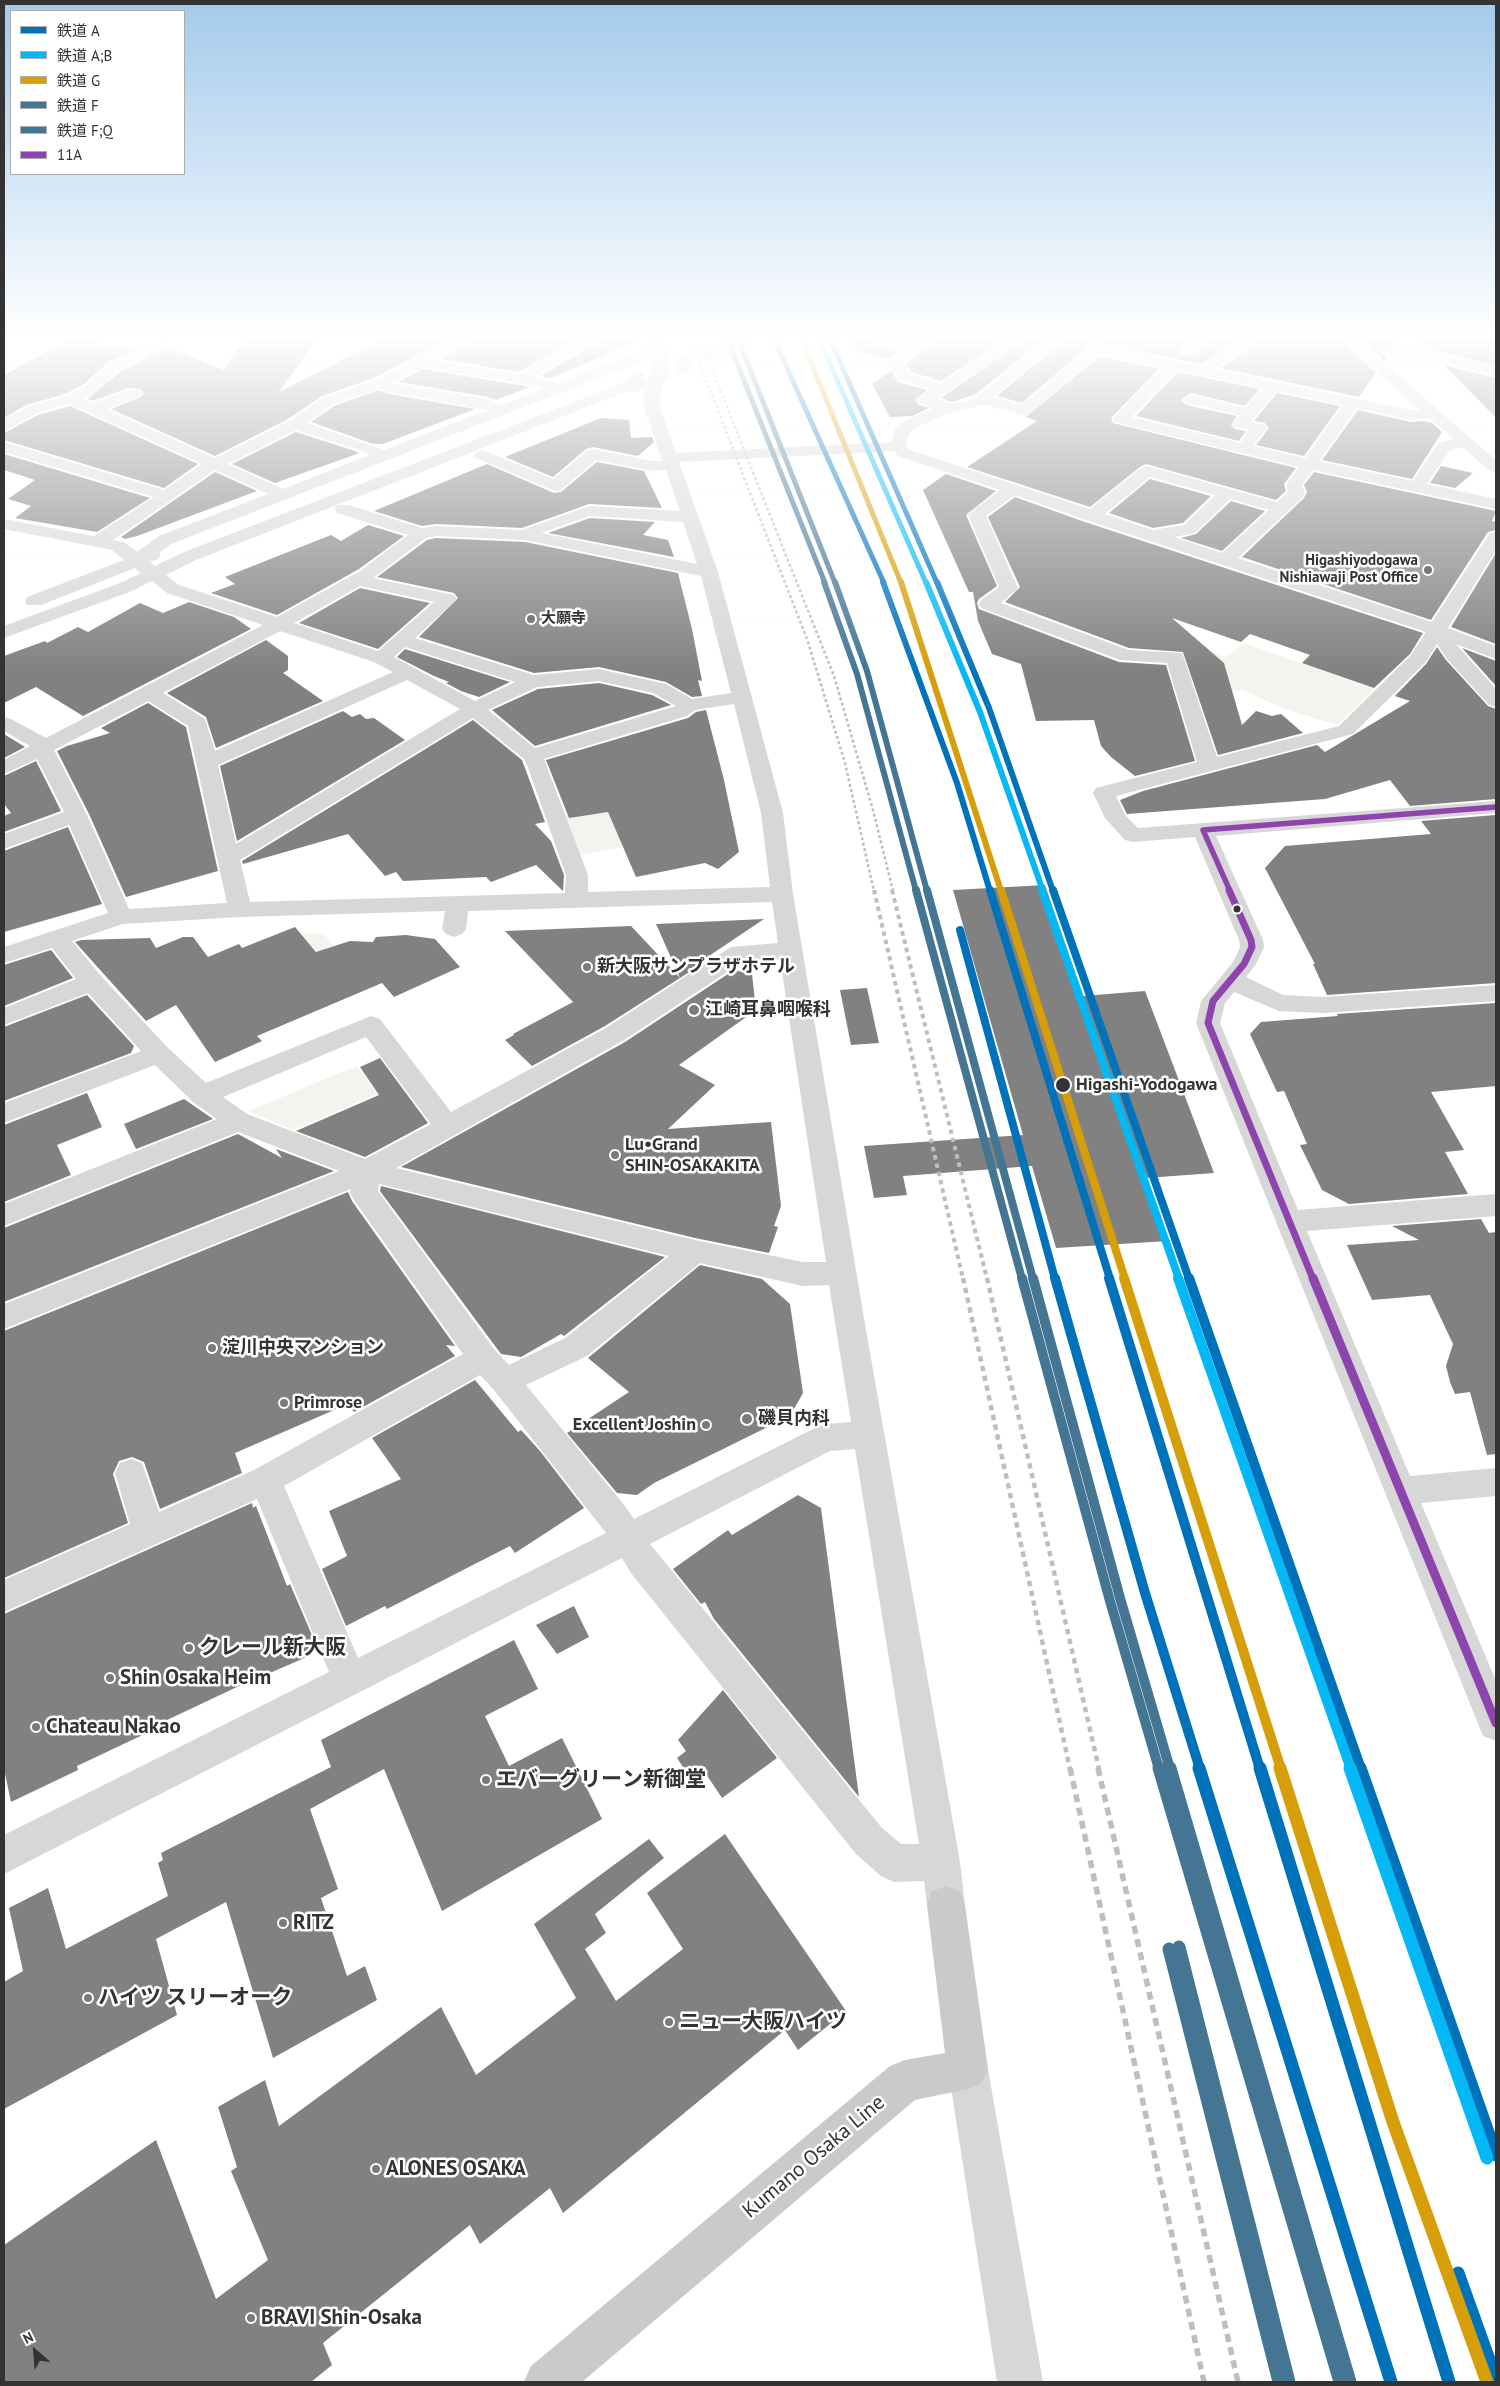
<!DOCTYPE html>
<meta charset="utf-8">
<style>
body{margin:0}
#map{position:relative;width:1500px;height:2386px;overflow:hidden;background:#fff;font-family:"PT Sans","Noto Sans JP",sans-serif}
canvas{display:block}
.frame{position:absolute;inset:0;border:5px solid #333;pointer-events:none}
.legend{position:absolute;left:10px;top:10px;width:175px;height:165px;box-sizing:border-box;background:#fff;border:1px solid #adadad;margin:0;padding:6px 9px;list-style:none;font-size:15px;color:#333}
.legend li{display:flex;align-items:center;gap:10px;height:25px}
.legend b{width:25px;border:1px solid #adadad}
.north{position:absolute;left:10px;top:2326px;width:50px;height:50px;-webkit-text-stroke:4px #fff;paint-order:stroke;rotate:333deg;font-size:14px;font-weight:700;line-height:20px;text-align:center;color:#333}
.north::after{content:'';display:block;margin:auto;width:18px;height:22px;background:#333;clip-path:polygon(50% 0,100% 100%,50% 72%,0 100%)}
</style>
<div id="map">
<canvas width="1500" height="2386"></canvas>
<div class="frame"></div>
<ul class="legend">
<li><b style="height:6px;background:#0072ba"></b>鉄道 A</li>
<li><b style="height:6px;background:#03b8f5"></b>鉄道 A;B</li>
<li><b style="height:6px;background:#d69f0a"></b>鉄道 G</li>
<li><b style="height:6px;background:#447694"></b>鉄道 F</li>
<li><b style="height:6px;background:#447694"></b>鉄道 F;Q</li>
<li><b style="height:6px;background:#8e44ad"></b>11A</li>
</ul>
<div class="north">N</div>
</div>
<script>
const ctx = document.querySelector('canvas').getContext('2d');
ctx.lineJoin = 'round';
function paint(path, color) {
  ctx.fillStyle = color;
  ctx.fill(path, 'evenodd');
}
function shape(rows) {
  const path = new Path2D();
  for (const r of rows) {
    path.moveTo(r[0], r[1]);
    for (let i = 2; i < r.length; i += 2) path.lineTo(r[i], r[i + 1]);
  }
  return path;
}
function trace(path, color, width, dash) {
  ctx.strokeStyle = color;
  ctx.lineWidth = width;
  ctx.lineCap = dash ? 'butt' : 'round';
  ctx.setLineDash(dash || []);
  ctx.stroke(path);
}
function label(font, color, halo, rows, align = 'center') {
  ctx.font = font + ' "PT Sans","Noto Sans JP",sans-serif';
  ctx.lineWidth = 5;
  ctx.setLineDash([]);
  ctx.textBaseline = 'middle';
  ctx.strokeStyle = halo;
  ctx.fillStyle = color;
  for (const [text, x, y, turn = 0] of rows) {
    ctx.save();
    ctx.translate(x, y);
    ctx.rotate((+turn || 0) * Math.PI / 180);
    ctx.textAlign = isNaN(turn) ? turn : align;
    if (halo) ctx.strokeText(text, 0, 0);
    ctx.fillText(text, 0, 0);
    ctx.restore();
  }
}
paint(shape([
 [1244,643,1374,689,1337,725,1284,709,1243,690,1230,692,1208,681,1187,681,1180,655,1190,645,1226,657],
 [650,806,684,825,734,821,736,832,654,835,619,841,621,847,580,855,565,815,596,810,598,814],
 [323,933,351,966,335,973,302,934],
 [357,1066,377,1094,293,1130,248,1111]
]), '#f1f5ed');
paint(shape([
 [70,339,81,339,136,350,108,362,84,384,65,394,26,405,4,418,4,375],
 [244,339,317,339,279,392,384,339,449,339,374,378,322,396,288,419,215,456,111,409,140,397,144,393,140,389,128,388,93,401,87,399,120,372,169,347,223,370],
 [473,339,577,339,519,372,440,359],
 [599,339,642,339,549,379,540,376,596,344],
 [850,339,872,339,875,344,900,351,889,359,849,349],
 [939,339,1004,339,941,381,911,372,906,364],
 [1030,339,1045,339,976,394,952,402,941,398,1024,340],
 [1063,339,1190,339,1179,350,1183,355,1194,354,1209,339,1241,339,1201,364,1096,343,1091,344,1022,403,997,396,1063,341],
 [1263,339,1339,339,1376,373,1359,397,1220,368],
 [1359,339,1399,339,1394,346,1380,351,1387,357,1384,361],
 [1419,339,1496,339,1496,366,1429,349],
 [1100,356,1159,369,1114,415,1111,418,1113,423,1296,468,1284,484,1286,491,1276,500,1146,464,1140,467,1090,507,967,467,1037,421,1026,417],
 [1444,365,1496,378,1496,418,1459,380],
 [423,369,530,387,496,400,488,397,398,382],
 [891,371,898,382,927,390,915,400,919,405,929,408,912,416,890,417,872,384],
 [1178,372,1259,389,1245,406,1191,393,1181,400,1186,405,1237,416,1231,425,1235,429,1246,431,1239,441,1136,416],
 [379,390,389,394,475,409,383,444,373,444,311,422,334,406],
 [1277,393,1340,406,1304,456,1256,445,1269,428,1265,423,1254,421],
 [70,406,198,464,164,488,4,440,4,433,38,415],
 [1358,410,1411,422,1423,421,1432,423,1442,432,1412,479,1322,460],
 [601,418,629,420,631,438,652,437,654,442,638,456,593,447,586,449,553,477,505,457],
 [296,432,358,452,357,454,275,483,232,464],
 [4,454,150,498,97,532,15,518,31,506,8,499,35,480,4,470],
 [597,462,644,471,662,508,589,504,522,528,436,524,422,526,374,511,487,464,554,493,561,492],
 [1441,466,1473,473,1455,488,1430,483],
 [215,472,257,491,137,536,125,539,121,537],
 [1314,472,1496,511,1492,521,1496,522,1496,530,1488,532,1431,620,1242,557,1304,498,1307,492,1304,485],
 [946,474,996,491,966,515,997,586,979,599,977,603,979,609,1119,662,1166,665,1195,761,1135,776,1111,757,1101,746,1094,720,1036,721,1021,664,992,654,978,621,973,592,969,592,923,490],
 [1150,479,1211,496,1183,523,1153,528,1109,513],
 [1015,497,1085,522,1423,633,1410,654,1374,688,1302,663,1310,655,1250,634,1241,642,1172,618,1224,663,1242,725,1256,711,1272,716,1281,714,1303,733,1218,755,1183,652,1129,648,1005,602,1020,587,988,517],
 [1231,501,1265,511,1222,551,1181,538,1196,534],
 [590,518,655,522,643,535,668,540,674,557,548,533],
 [368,525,404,536,359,569,277,615,211,593,235,584,225,577,331,535,341,541],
 [436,538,525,542,678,573,692,629,702,681,698,680,702,696,692,697,666,682,599,667,534,673,419,637,458,598,454,593,377,577,427,540],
 [1496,553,1496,644,1451,627],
 [360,588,430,603,378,649,299,623],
 [189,602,234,617,251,629,83,716,36,687,4,703,4,656,45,641,47,643,78,627,88,632,140,603,163,613],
 [266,640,288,656,288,670,283,673,323,701,216,748,206,717,167,693],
 [1437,647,1446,660,1488,706,1496,709,1496,799,1410,806,1390,780,1325,799,1127,814,1120,800,1143,791,1317,745,1325,752,1410,701,1395,696,1426,664],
 [1462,648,1496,661,1496,686],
 [405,649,510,682,479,697,461,691,446,683,449,682,434,676,397,657],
 [599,683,652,695,671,705,535,746,492,710,538,689],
 [148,703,186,727,218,871,126,897,89,814,57,751,67,746,110,733,101,728],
 [706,710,724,780,739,852,718,869,705,863,636,877,608,812,569,818,546,760,688,718,696,712],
 [343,711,352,717,360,714,366,719,374,718,405,740,237,841,220,766],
 [473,720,522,760,545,822,535,824,551,841,564,875,563,891,536,865,491,882,486,877,403,881,396,872,385,876,348,834,243,864,242,861],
 [4,734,25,747,4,758],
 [36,761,61,811,4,832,4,816,11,813,4,804,4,776],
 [1496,815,1496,983,1327,995,1313,964,1315,964,1265,868,1285,846,1431,834,1421,821],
 [68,827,102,904,4,932,4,851],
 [1045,885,1083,996,1145,991,1214,1173,1146,1178,1168,1241,1056,1248,1032,1166,903,1176,907,1195,874,1198,864,1146,1023,1135,953,890],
 [764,919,700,962,703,963,680,978,656,924],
 [631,926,680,978,605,1026,532,1066,505,1040,514,1035,513,1034,573,1002,505,931],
 [295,927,316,952,350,941,373,942,376,937,406,935,435,939,460,967,394,997,382,983,257,1036,262,1041,215,1062,176,1005,146,1021,75,942,81,940,150,938,156,948,183,937,193,937,208,957,239,944,242,948],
 [51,950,73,978,4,1006,4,965],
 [734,970,752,974,756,1010,679,1065,715,1085,668,1129,771,1122,781,1206,774,1226,778,1227,769,1253,695,1238,401,1167,625,1042],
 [867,988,879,1043,851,1045,840,990],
 [87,995,134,1046,131,1053,4,1101,4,1027],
 [1496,1003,1496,1086,1431,1092,1464,1150,1445,1152,1468,1194,1349,1204,1322,1190,1300,1145,1307,1144,1284,1091,1277,1092,1250,1034,1261,1022,1338,1016,1337,1014],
 [380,1058,428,1123,365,1157,296,1131,379,1095,360,1067],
 [87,1093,102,1127,57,1145,71,1175,4,1202,4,1125],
 [184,1099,213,1119,136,1149,124,1124],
 [238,1134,282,1158,276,1149,334,1171,4,1302,4,1228],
 [381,1186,665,1257,564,1336,561,1334,521,1357,501,1354,380,1191],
 [348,1192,352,1201,455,1346,446,1345,455,1356,354,1412,348,1404,235,1453,242,1473,160,1509,144,1462,132,1457,119,1461,113,1474,128,1523,4,1578,4,1331],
 [1481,1219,1489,1233,1496,1232,1496,1454,1487,1455,1470,1392,1455,1394,1450,1382,1446,1366,1453,1344,1430,1295,1372,1300,1347,1245,1419,1240,1392,1226],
 [700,1265,762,1279,790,1304,803,1393,790,1416,654,1483,637,1495,617,1493,567,1433,629,1392,588,1358],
 [475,1380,518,1432,521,1430,540,1451,584,1508,515,1553,510,1546,387,1609,385,1606,346,1626,322,1569,347,1556,329,1511,401,1479,372,1438],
 [798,1495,821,1508,859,1797,714,1619,705,1602,701,1604,673,1569,728,1530,732,1535],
 [252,1503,253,1508,256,1506,287,1586,290,1584,315,1642,309,1656,256,1679,256,1678,165,1721,166,1724,77,1766,78,1770,11,1802,4,1769,4,1614],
 [574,1606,589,1637,557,1654,536,1625],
 [514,1640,538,1689,485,1716,509,1766,562,1738,602,1819,442,1911,384,1769,310,1809,338,1889,321,1898,347,1976,365,1966,377,2000,273,2058,226,1902,156,1939,177,2015,4,2109,4,1982,23,1971,9,1908,48,1888,66,1949,168,1896,158,1863,163,1860,161,1853,331,1767,321,1740],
 [723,1690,777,1758,722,1798,706,1774,694,1783,677,1758,686,1751,678,1740],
 [725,1834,846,2011,798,2050,785,2030,563,2213,550,2188,480,2244,470,2225,323,2343,332,2365,311,2382,4,2382,4,2245,156,2140,216,2299,268,2260,231,2171,237,2167,218,2107,265,2080,279,2126,441,2007,476,2075,576,1998,534,1924,649,1839,664,1858,595,1914,606,1933,585,1949,616,2001,683,1949,647,1893]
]), '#818181');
trace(shape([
 [631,385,748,339]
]), '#d6d6d6', 16, [16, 8]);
paint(shape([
 [453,339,471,339,435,360,519,374,580,339,597,339,595,342,535,377,558,383,652,347,649,339,663,339,667,349,668,367,662,385,659,404,676,453,891,442,895,429,905,421,934,408,920,403,917,400,931,389,899,380,888,362,904,350,876,342,874,339,897,339,914,343,921,339,937,339,903,363,910,374,941,383,1007,339,1023,339,937,399,952,404,969,400,977,396,1048,339,1062,340,993,397,1022,405,1091,346,1096,345,1201,366,1214,356,1244,339,1261,339,1215,369,1411,410,1420,410,1341,339,1356,339,1496,460,1496,473,1490,471,1463,447,1450,450,1427,484,1496,499,1496,509,1313,470,1302,485,1305,493,1303,497,1238,558,1432,622,1490,533,1496,532,1496,550,1448,628,1496,646,1496,659,1456,644,1496,689,1496,707,1489,705,1447,659,1437,644,1425,663,1353,734,1116,796,1125,815,1138,828,1496,801,1496,813,1216,836,1263,940,1264,947,1256,964,1246,977,1283,995,1323,997,1496,985,1496,1001,1323,1013,1279,1011,1234,992,1225,1003,1220,1023,1298,1210,1496,1194,1496,1216,1307,1231,1410,1476,1496,1468,1496,1496,1421,1503,1496,1681,1496,1741,1483,1736,1196,1023,1201,1001,1234,961,1240,947,1239,940,1195,837,1133,842,1125,840,1105,818,1093,793,1096,788,1197,762,1167,663,1120,660,981,608,979,604,981,600,999,587,968,515,1000,490,898,456,894,451,679,462,718,572,783,813,793,894,866,1330,960,1862,965,1905,960,1919,946,1924,932,1919,927,1905,924,1881,894,1882,881,1876,856,1854,631,1573,622,1558,4,1874,4,1835,329,1672,257,1499,4,1612,4,1580,130,1524,115,1473,120,1463,131,1459,142,1463,159,1512,254,1470,463,1354,354,1200,350,1193,351,1189,4,1329,4,1304,339,1171,238,1132,4,1226,4,1204,217,1119,193,1102,155,1065,4,1123,4,1103,141,1051,88,993,4,1025,4,1008,76,979,52,948,4,963,4,947,108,913,69,825,4,849,4,834,64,812,37,759,4,774,4,760,30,746,4,731,4,717,11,719,46,738,263,625,167,593,152,581,132,591,4,638,4,626,120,583,141,573,135,568,41,605,27,605,25,601,27,597,124,560,112,550,4,529,4,519,94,536,154,497,4,452,4,442,164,490,202,464,70,404,37,413,4,431,4,420,27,407,66,396,85,386,109,364,161,341,166,342,168,345,166,348,119,370,95,392,83,399,93,403,129,390,139,390,142,393,139,396,106,409,215,458,289,421,323,398,375,380,453,339],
 [1099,354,1163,368,1115,416,1113,419,1115,422,1299,467,1286,485,1288,492,1277,502,1147,466,1141,468,1090,509,910,450,906,445,909,434,917,427,945,415,984,404,1025,416,1030,414,1099,354],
 [653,357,654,367,646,385,643,404,662,461,652,461,593,449,587,451,553,479,488,452,482,450,476,452,474,455,476,458,555,491,561,490,596,460,652,471,666,470,680,511,589,506,522,530,436,526,422,528,349,505,337,505,335,509,337,513,408,535,360,571,277,617,179,585,166,575,196,560,636,388,639,385,631,380,184,552,155,566,150,562,158,559,161,555,159,553,171,544,653,357],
 [423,367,540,387,544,388,502,405,488,399,392,383,423,367],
 [1177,370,1262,388,1246,408,1191,395,1183,400,1186,403,1240,415,1233,424,1235,427,1249,430,1240,443,1132,417,1177,370],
 [379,388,389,392,488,410,384,450,307,423,333,404,379,388],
 [1276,391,1343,405,1305,458,1253,446,1267,428,1265,425,1251,422,1276,391],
 [1357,408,1411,420,1429,418,1454,439,1438,443,1413,481,1319,461,1357,408],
 [296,430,365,452,370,455,283,489,228,464,296,430],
 [215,470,268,494,159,536,137,552,124,542,113,540,215,470],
 [1150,477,1215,495,1184,525,1153,530,1105,514,1150,477],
 [1015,495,1086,520,1426,632,1411,655,1339,726,1217,757,1182,653,1129,650,1001,603,1018,588,986,516,1015,495],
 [1230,499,1269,510,1222,553,1174,537,1195,533,1230,499],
 [590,516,683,522,697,564,541,533,590,516],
 [436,536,525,540,701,576,731,693,692,699,666,684,599,669,534,675,415,638,457,599,454,595,373,578,426,538,436,536],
 [360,586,434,602,378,651,294,623,360,586],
 [280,631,374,662,393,672,215,751,205,719,163,693,280,631],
 [405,647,515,682,475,701,394,657,405,647],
 [407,680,460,709,236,844,218,765,407,680],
 [599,681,653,693,676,706,535,748,488,710,537,687,599,681],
 [148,701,188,726,227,903,129,909,87,815,54,750,148,701],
 [734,704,761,813,770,887,588,892,588,875,544,759,687,716,695,710,734,704],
 [473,718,524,759,527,765,566,875,565,893,250,902,240,860,473,718],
 [772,902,778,943,731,947,606,1028,451,1112,380,1019,371,1016,206,1083,168,1048,101,976,72,941,123,924,240,917,445,911,442,929,446,934,454,937,462,934,466,929,468,911,772,902],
 [780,959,826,1262,803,1262,695,1240,396,1168,624,1040,744,961,780,959],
 [366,1037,431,1124,365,1159,247,1114,223,1097,366,1037],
 [379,1184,669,1256,565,1338,509,1365,494,1349,378,1191,379,1184],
 [700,1263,803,1286,829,1285,851,1422,826,1424,815,1428,634,1519,624,1505,526,1385,587,1356,700,1263],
 [480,1375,494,1390,606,1533,358,1658,284,1486,480,1375],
 [855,1449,919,1844,901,1844,882,1828,650,1544,830,1451,855,1449],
 [1192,339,1207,339,1193,353,1183,353,1181,350,1192,339],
 [1410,346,1496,368,1496,376,1410,354,1389,356,1382,352,1389,348,1410,346],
 [968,2049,982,2055,988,2069,1043,2382,997,2382,948,2069,954,2055,968,2049]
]), '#d7d7d7');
paint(shape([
 [946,1886,960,1891,965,1905,988,2069,982,2083,968,2089,915,2100,582,2382,524,2382,531,2366,890,2066,905,2060,945,2053,927,1905,932,1891,946,1886]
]), '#cacaca');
trace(shape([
 [690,339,807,639,845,763,874,891],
 [700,339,834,676,873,810,893,891]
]), '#bebebe', 2.5, [3, 2.5]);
trace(shape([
 [874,890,963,1279],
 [892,890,987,1279]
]), '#bebebe', 4, [4.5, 4]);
trace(shape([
 [963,1278,1070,1769],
 [987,1278,1099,1769]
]), '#bebebe', 4.5, [5.5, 4.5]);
trace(shape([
 [1070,1768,1204,2382],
 [1098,1768,1238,2382]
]), '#bebebe', 5.5, [8, 5.5]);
trace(shape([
 [1230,891,1203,830,1496,807]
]), '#8e44ad', 5.5);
trace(shape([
 [1229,890,1251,940,1252,947,1244,964,1213,1001,1208,1023,1313,1279]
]), '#8e44ad', 7);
trace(shape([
 [1313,1278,1496,1723]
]), '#8e44ad', 9);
trace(shape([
 [774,339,884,583],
 [830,339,937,583]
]), '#0072ba', 5);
trace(shape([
 [883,582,957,783,990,891],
 [937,582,989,708,1053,891]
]), '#0072ba', 6);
trace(shape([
 [990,890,1110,1279],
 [1053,890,1189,1279],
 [960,930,1055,1279]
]), '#0072ba', 8);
trace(shape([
 [1055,1278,1145,1593,1200,1769],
 [1109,1278,1260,1769],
 [1189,1278,1361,1769]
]), '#0072ba', 10);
trace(shape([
 [1199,1768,1391,2382],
 [1260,1768,1449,2382],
 [1360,1768,1496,2155],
 [1458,2273,1496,2379]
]), '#0072ba', 13);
trace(shape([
 [821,343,926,583]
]), '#03b8f5', 5);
trace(shape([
 [926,582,980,712,1043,891]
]), '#03b8f5', 6);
trace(shape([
 [1042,890,1179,1279]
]), '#03b8f5', 8);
trace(shape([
 [1178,1278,1351,1769]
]), '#03b8f5', 10);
trace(shape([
 [1350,1768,1487,2158]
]), '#03b8f5', 13);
trace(shape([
 [803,343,901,583]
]), '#d69f0a', 5);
trace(shape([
 [901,582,1001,891]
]), '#d69f0a', 6);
trace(shape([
 [1001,890,1125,1279]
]), '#d69f0a', 8);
trace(shape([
 [1124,1278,1281,1769]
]), '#d69f0a', 10);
trace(shape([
 [1280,1768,1393,2122,1487,2382]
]), '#d69f0a', 13);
trace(shape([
 [738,339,835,583]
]), '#447694', 5);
trace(shape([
 [835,582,867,671,927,891]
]), '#447694', 6);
trace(shape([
 [927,890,1033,1279]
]), '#447694', 8);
trace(shape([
 [1033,1278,1120,1598,1170,1769]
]), '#447694', 10);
trace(shape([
 [1170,1768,1350,2382],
 [1179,1947,1289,2382]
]), '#447694', 13);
trace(shape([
 [729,343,825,583]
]), '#447694', 5);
trace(shape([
 [824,582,857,674,916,891]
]), '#447694', 6);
trace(shape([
 [916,890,1022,1279]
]), '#447694', 8);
trace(shape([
 [1022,1278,1110,1601,1159,1769]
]), '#447694', 10);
trace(shape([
 [1159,1768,1340,2382],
 [1169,1949,1279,2382]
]), '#447694', 13);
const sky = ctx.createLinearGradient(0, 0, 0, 673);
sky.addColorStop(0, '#a3caec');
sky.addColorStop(0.5, '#fff');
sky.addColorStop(1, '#ffffff00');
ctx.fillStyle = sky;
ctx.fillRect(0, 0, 1500, 673);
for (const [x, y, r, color] of [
 [1428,570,5,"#7a7a7a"],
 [531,619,5,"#7a7a7a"],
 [1237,909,4.5,"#333"],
 [587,967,5,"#7a7a7a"],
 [694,1010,6,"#7a7a7a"],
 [1063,1085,8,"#333"],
 [615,1155,5,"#7a7a7a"],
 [212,1348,5,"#7a7a7a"],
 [284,1403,5,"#7a7a7a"],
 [747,1419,6,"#7a7a7a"],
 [706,1425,5,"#7a7a7a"],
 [189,1648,5,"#7a7a7a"],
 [110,1678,5,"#7a7a7a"],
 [36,1727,5,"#7a7a7a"],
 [486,1780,5,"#7a7a7a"],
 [283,1923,5,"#7a7a7a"],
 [88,1998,5,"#7a7a7a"],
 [669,2022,5,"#7a7a7a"],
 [376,2169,5,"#7a7a7a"],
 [251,2318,5,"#7a7a7a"]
]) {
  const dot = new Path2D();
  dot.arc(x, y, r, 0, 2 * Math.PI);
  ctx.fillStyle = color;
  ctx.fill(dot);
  trace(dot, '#fff', 2);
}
label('bold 15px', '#333', '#fff', [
 ["Higashiyodogawa",1418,561],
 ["Nishiawaji Post Office",1418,578],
 ["大願寺",541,619,"left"]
], 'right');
label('bold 18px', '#333', '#fff', [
 ["新大阪サンプラザホテル",597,967],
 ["江崎耳鼻咽喉科",705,1010],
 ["Lu•Grand",625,1145],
 ["SHIN-OSAKAKITA",625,1166],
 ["淀川中央マンション",222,1348],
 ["Primrose",294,1403],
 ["磯貝内科",758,1419],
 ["Excellent Joshin",696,1425,"right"]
], 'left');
label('bold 18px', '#333', '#fff', [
 ["Higashi-Yodogawa",1076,1085]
], 'left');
label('bold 21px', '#333', '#fff', [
 ["クレール新大阪",199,1648],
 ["Shin Osaka Heim",120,1678],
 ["Chateau Nakao",46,1727],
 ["エバーグリーン新御堂",496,1780],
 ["RITZ",293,1923],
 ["ハイツ スリーオーク",98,1998],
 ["ニュー大阪ハイツ",679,2022],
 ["ALONES OSAKA",386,2169],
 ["BRAVI Shin-Osaka",261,2318]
], 'left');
label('21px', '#333', '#fff', [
 ["Kumano Osaka Line",814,2157,-40]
]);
</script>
